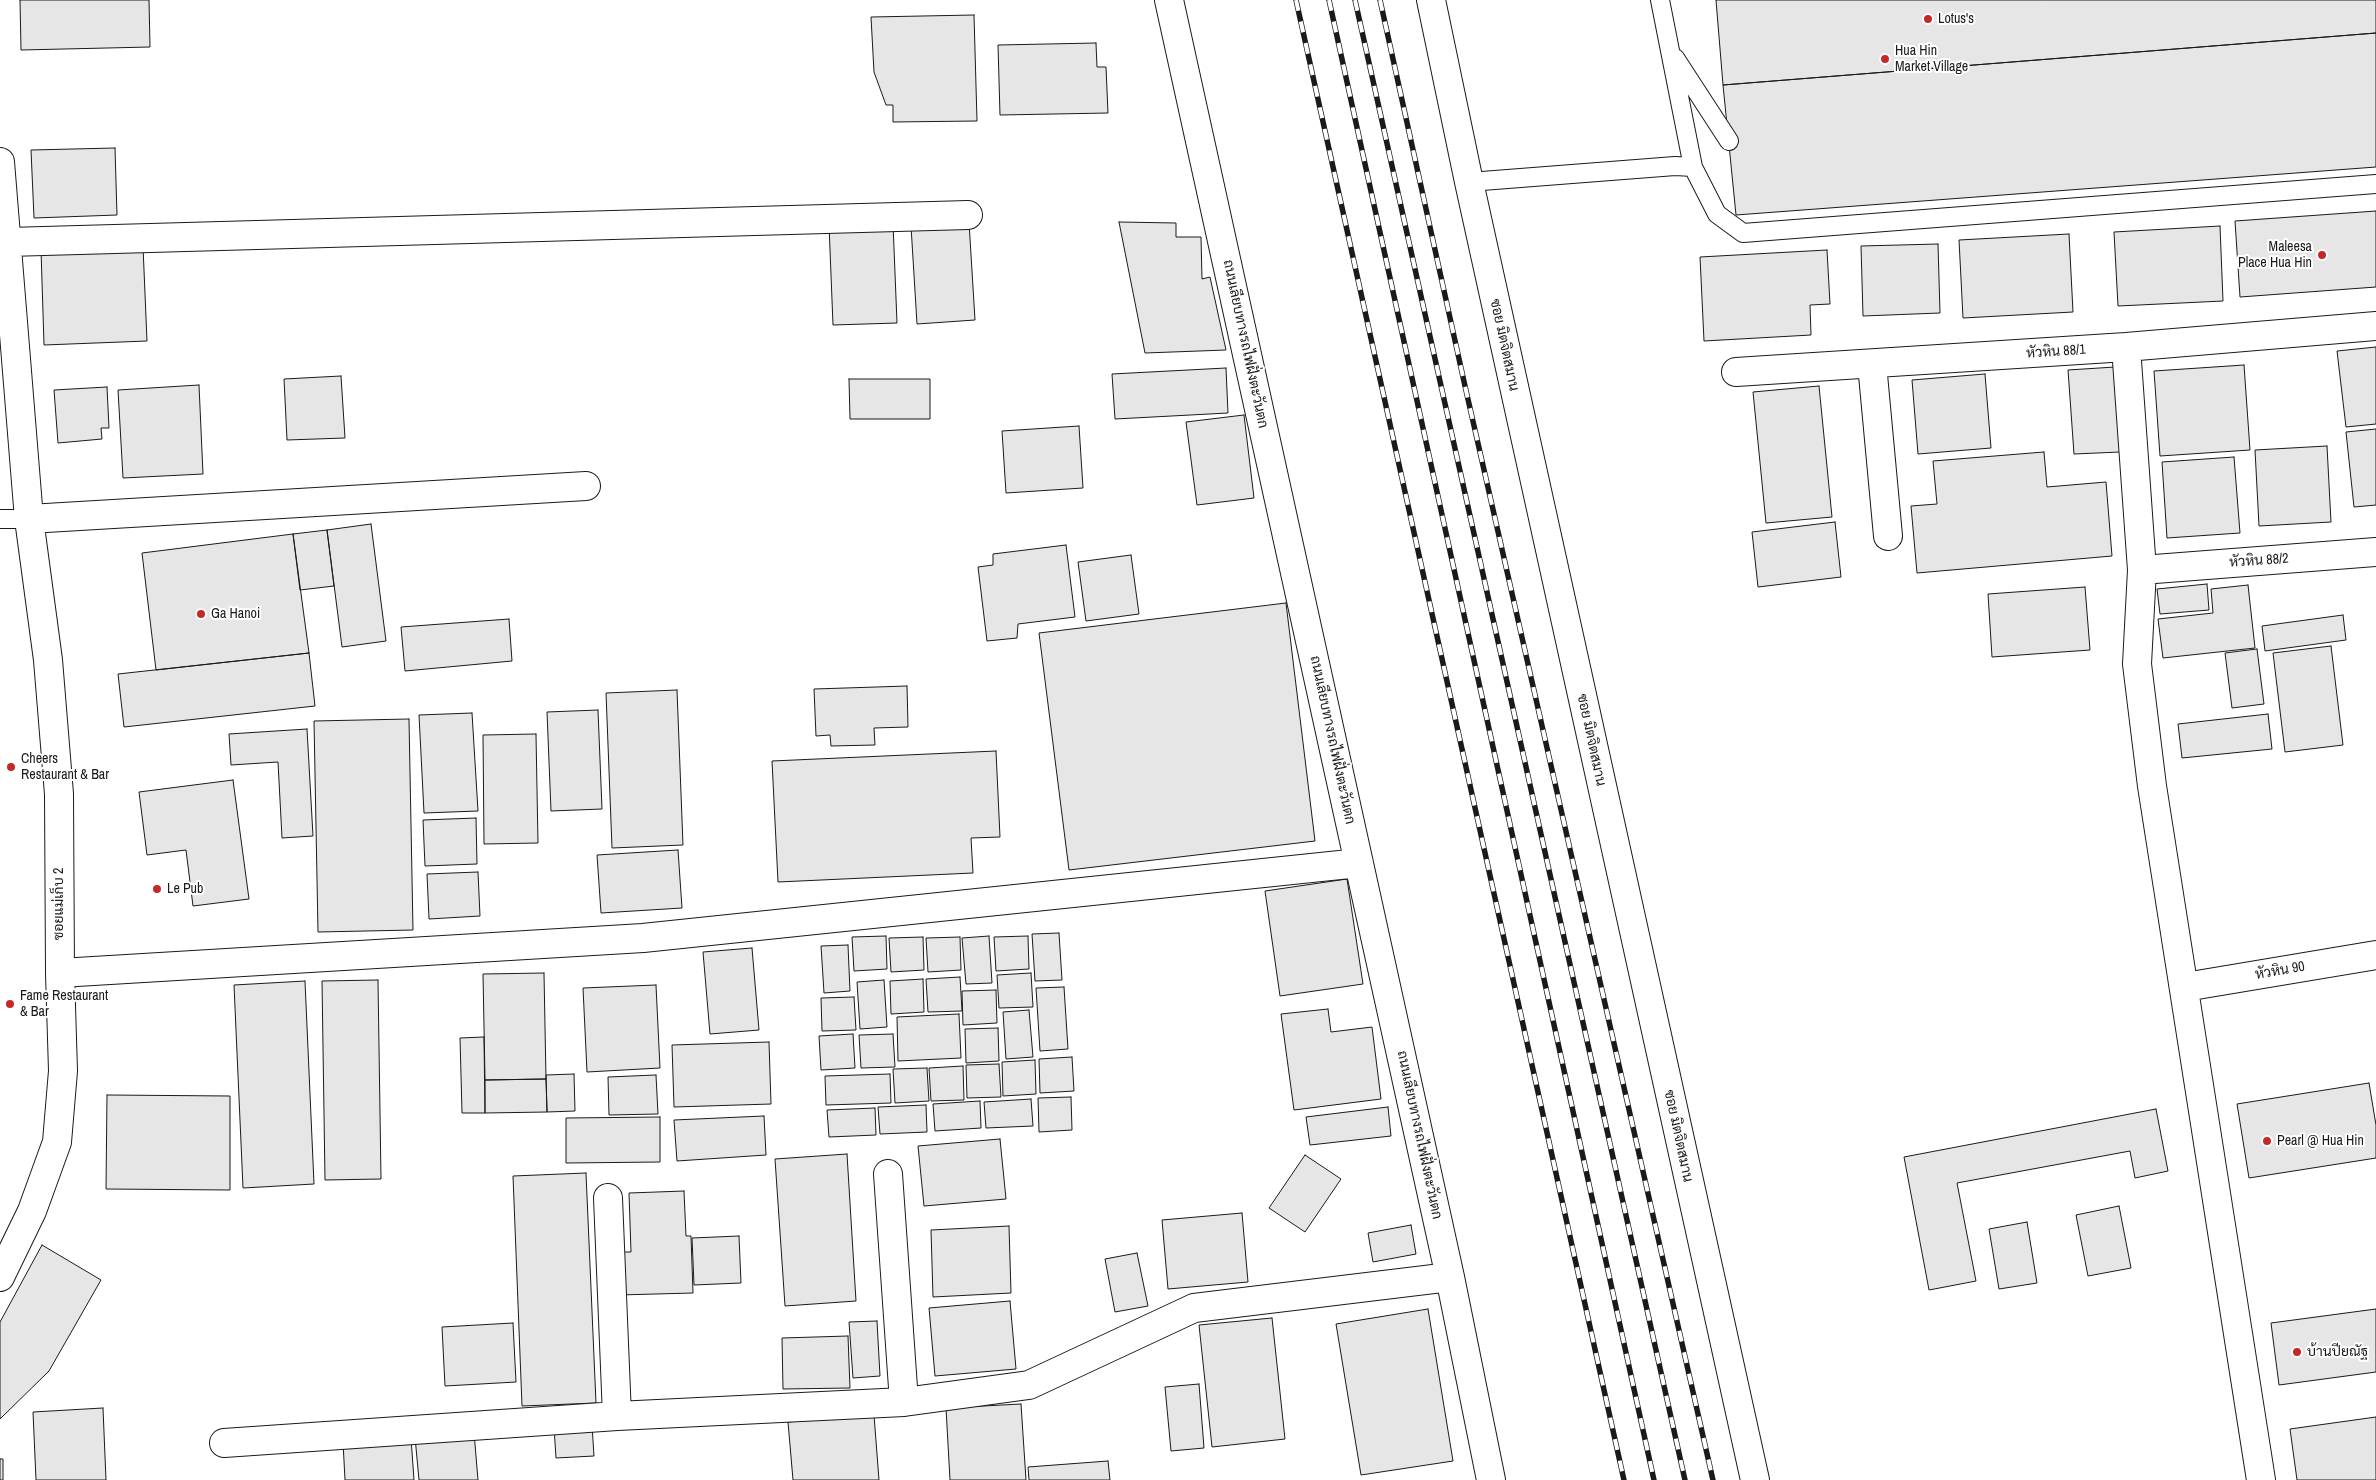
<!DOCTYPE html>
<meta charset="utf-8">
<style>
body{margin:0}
canvas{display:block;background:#fff}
</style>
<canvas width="2376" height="1480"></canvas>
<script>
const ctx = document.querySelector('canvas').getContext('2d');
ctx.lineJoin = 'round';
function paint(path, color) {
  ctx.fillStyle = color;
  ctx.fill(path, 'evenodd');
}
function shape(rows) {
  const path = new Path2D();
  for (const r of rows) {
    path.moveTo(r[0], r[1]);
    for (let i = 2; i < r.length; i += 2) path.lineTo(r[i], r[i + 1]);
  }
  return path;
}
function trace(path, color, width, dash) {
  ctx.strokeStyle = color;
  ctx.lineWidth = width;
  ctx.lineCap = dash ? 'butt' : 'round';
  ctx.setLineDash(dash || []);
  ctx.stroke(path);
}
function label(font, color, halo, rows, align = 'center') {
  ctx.font = font + ' "Archivo Narrow",Sarabun,sans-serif';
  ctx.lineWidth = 4;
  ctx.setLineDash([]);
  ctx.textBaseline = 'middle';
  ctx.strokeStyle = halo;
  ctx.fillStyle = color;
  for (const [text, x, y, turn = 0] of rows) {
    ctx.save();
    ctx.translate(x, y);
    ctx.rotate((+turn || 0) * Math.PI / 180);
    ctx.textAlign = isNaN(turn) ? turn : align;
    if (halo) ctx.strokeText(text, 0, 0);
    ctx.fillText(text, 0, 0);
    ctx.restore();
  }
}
const building = shape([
 [20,0,149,0,150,47,21,50,20,0],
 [1716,0,2376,0,2376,33,1723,85,1716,0],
 [974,15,977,121,893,122,893,105,886,105,874,72,871,17,974,15],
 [2376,33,2376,167,1736,215,1723,85,2376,33],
 [1096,43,1097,67,1106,67,1108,113,1000,115,998,45,1096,43],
 [115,148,117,215,34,218,31,150,115,148],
 [2376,211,2376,287,2240,297,2235,221,2376,211],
 [969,222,975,320,917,324,911,226,969,222],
 [1119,222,1176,223,1176,237,1201,237,1202,279,1210,277,1226,350,1145,353,1119,222],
 [893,223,897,323,833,325,829,225,893,223],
 [2220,226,2223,301,2118,306,2114,232,2220,226],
 [2069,234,2073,312,1963,318,1959,240,2069,234],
 [1938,244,1940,313,1863,316,1861,246,1938,244],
 [143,246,147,341,44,345,41,250,143,246],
 [1827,250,1830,304,1810,305,1811,335,1704,341,1700,257,1827,250],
 [2376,347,2376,424,2346,427,2337,351,2376,347],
 [2244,365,2250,450,2160,456,2154,371,2244,365],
 [2115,367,2120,452,2074,454,2068,370,2115,367],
 [1226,368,1228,413,1115,419,1112,374,1226,368],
 [1985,374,1991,448,1918,454,1912,380,1985,374],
 [341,376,345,438,287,440,284,379,341,376],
 [849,379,930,379,930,419,850,419,849,379],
 [199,385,203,474,123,478,118,390,199,385],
 [1819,386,1832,517,1766,523,1753,392,1819,386],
 [107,387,109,428,101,428,102,439,58,443,54,390,107,387],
 [1244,415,1254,498,1197,505,1186,422,1244,415],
 [1079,426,1083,488,1006,493,1002,431,1079,426],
 [2376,429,2376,505,2354,507,2346,432,2376,429],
 [2327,446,2331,522,2259,526,2255,450,2327,446],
 [2044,452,2047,487,2106,482,2112,556,1917,573,1911,506,1937,504,1933,461,2044,452],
 [2234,457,2240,533,2167,538,2162,462,2234,457],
 [1835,522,1841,577,1758,587,1752,532,1835,522],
 [371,524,386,641,342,647,327,530,371,524],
 [327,530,334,586,300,590,293,534,327,530],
 [293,534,309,653,156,670,142,553,293,534],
 [1066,545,1075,617,1018,624,1017,638,987,641,978,567,993,565,993,554,1066,545],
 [1131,555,1139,614,1086,621,1078,562,1131,555],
 [2207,584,2209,610,2160,614,2157,589,2207,584],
 [2248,585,2255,648,2163,658,2158,619,2213,613,2211,589,2248,585],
 [2085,587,2090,650,1992,657,1988,594,2085,587],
 [1286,603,1315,841,1069,870,1039,633,1286,603],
 [2343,615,2346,640,2265,651,2262,626,2343,615],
 [509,619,512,661,405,671,401,627,509,619],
 [2331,646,2343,745,2285,752,2273,653,2331,646],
 [2257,649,2264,704,2232,708,2225,653,2257,649],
 [309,653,315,706,124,727,118,674,309,653],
 [907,686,908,727,874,728,875,745,831,746,830,735,816,736,814,689,907,686],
 [677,690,683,845,612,848,606,693,677,690],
 [598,710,602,809,551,811,547,712,598,710],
 [472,713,478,811,424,813,419,715,472,713],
 [2268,714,2272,749,2182,758,2178,724,2268,714],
 [409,719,413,930,318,932,314,721,409,719],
 [307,729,313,836,282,838,278,762,231,765,229,734,307,729],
 [536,734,538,843,484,844,483,735,536,734],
 [996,751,1000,837,971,838,973,873,778,882,772,761,996,751],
 [233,780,249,899,193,906,186,850,147,855,139,792,233,780],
 [476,818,477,864,425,866,423,820,476,818],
 [678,850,682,908,601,913,597,855,678,850],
 [478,872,480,916,429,919,427,874,478,872],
 [1347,879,1363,984,1280,996,1265,891,1347,879],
 [1059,933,1062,980,1035,981,1032,934,1059,933],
 [886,936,887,969,854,971,852,937,886,936],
 [989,936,992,983,966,984,962,938,989,936],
 [1028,936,1029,969,996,971,994,937,1028,936],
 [923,937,924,970,891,972,889,938,923,937],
 [960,937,961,970,928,972,926,938,960,937],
 [848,945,850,991,824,993,821,946,848,945],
 [752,948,759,1030,710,1034,703,952,752,948],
 [544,973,546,1079,485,1080,483,974,544,973],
 [1031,973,1033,1007,999,1008,997,975,1031,973],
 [960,977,962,1011,928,1012,926,979,960,977],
 [923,979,924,1012,891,1014,890,981,923,979],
 [378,980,381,1179,325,1180,322,981,378,980],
 [884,980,887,1027,860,1029,857,982,884,980],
 [305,981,314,1184,243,1188,234,985,305,981],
 [656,985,660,1068,587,1072,583,988,656,985],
 [1064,987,1068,1049,1040,1051,1036,988,1064,987],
 [996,990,997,1023,963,1025,962,991,996,990],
 [854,997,856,1030,822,1031,821,998,854,997],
 [1328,1009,1331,1032,1372,1027,1381,1099,1294,1110,1281,1014,1328,1009],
 [1029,1010,1033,1057,1006,1059,1003,1012,1029,1010],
 [959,1014,961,1058,898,1061,897,1017,959,1014],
 [998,1028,999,1061,966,1063,965,1029,998,1028],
 [853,1034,855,1068,821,1070,819,1036,853,1034],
 [893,1034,895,1067,861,1068,859,1035,893,1034],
 [484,1037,485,1113,462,1113,460,1038,484,1037],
 [769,1042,771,1104,674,1107,672,1045,769,1042],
 [1072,1057,1074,1091,1040,1093,1039,1059,1072,1057],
 [1035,1060,1036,1094,1003,1096,1002,1062,1035,1060],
 [999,1064,1001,1097,967,1098,966,1065,999,1064],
 [963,1066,964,1100,931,1101,929,1068,963,1066],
 [927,1068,929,1101,895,1103,893,1069,927,1068],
 [574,1074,575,1111,547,1112,546,1075,574,1074],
 [890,1074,891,1103,826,1105,825,1076,890,1074],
 [656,1075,658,1114,609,1115,608,1077,656,1075],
 [546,1079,547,1112,485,1113,485,1080,546,1079],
 [2369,1083,2376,1125,2376,1158,2249,1178,2237,1104,2369,1083],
 [107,1095,230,1096,230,1190,106,1189,107,1095],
 [1071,1097,1072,1130,1039,1132,1038,1098,1071,1097],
 [1031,1099,1033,1126,986,1128,984,1102,1031,1099],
 [980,1101,981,1128,935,1131,933,1104,980,1101],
 [926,1105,927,1132,880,1134,878,1107,926,1105],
 [1388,1107,1391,1136,1310,1145,1306,1117,1388,1107],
 [875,1108,876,1135,829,1137,827,1110,875,1108],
 [2156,1109,2168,1171,2135,1178,2130,1151,1957,1183,1976,1281,1929,1290,1904,1157,2156,1109],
 [764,1116,766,1155,677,1161,674,1120,764,1116],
 [660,1117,660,1162,566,1163,566,1118,660,1117],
 [1000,1139,1006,1199,924,1206,918,1146,1000,1139],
 [847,1154,856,1301,785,1306,775,1159,847,1154],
 [1305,1155,1341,1179,1305,1232,1269,1208,1305,1155],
 [586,1173,596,1403,522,1406,513,1176,586,1173],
 [684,1191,686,1236,691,1236,693,1293,618,1295,617,1252,631,1252,629,1193,684,1191],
 [2119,1206,2131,1268,2088,1276,2076,1215,2119,1206],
 [1242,1213,1248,1282,1168,1289,1162,1220,1242,1213],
 [2027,1222,2037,1283,1999,1289,1989,1229,2027,1222],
 [1411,1225,1416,1254,1373,1262,1368,1233,1411,1225],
 [1009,1226,1011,1293,933,1297,931,1230,1009,1226],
 [739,1236,741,1283,694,1285,692,1238,739,1236],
 [42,1245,101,1280,49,1371,0,1419,0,1322,42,1245],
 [1137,1253,1148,1306,1115,1312,1105,1259,1137,1253],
 [1010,1301,1016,1369,935,1376,929,1308,1010,1301],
 [1428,1309,1453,1461,1361,1475,1336,1324,1428,1309],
 [2376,1309,2376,1372,2279,1385,2271,1323,2376,1309],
 [1272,1318,1285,1439,1212,1447,1199,1325,1272,1318],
 [877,1321,880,1376,853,1378,849,1322,877,1321],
 [513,1323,516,1382,445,1386,442,1327,513,1323],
 [848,1336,850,1388,783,1389,782,1338,848,1336],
 [1199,1384,1204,1448,1171,1451,1165,1387,1199,1384],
 [1021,1404,1026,1480,950,1480,946,1408,1021,1404],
 [103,1408,106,1480,36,1480,33,1412,103,1408],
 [874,1415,879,1480,793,1480,788,1422,874,1415],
 [2376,1417,2376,1480,2297,1480,2290,1429,2376,1417],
 [592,1425,594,1456,556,1458,554,1427,592,1425],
 [474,1432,478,1480,419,1480,415,1437,474,1432],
 [411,1438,414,1480,345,1480,343,1442,411,1438],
 [0,1459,3,1459,3,1480,0,1480,0,1459],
 [1108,1461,1110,1480,1029,1480,1028,1467,1108,1461]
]);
paint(building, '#e6e6e6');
trace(building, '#1a1a1a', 1);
const lane = shape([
 [1660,0,1693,167,1717,214,1743,233,2376,184],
 [1675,58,1729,141],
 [1469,182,1675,166,1693,167],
 [0,519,29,519]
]);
const street = shape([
 [1169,0,1450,1277,1491,1480],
 [1431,0,1469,182,1755,1480],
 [0,162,29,519,48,660,59,794,60,973,63,1071,57,1142,32,1211,0,1277],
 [8,242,968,215],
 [2126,347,2142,570,2137,664,2152,786,2261,1480],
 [1872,364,1888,536],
 [1736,372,2126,347,2376,326],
 [29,519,586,486],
 [2142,570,2376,552],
 [60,973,643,938,1359,863],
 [2185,987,2376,955],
 [888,1174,904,1402],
 [608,1198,617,1416],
 [224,1443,617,1416,904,1402,1029,1385,1194,1308,1450,1277]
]);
trace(lane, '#1a1a1a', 20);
trace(street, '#1a1a1a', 30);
trace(lane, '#fff', 18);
trace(street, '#fff', 28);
const rail = shape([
 [1296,0,1624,1480],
 [1329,0,1654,1480],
 [1355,0,1685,1480],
 [1380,0,1465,386,1713,1480]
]);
trace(rail, '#1a1a1a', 5.5);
trace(rail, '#fff', 4, [11]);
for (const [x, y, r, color] of [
 [1928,19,5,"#c62828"],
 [1885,59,5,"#c62828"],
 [2322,255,5,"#c62828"],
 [201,614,5,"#c62828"],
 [11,767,5,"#c62828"],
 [157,889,5,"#c62828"],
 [10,1004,5,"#c62828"],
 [2267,1141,5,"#c62828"],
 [2297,1352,5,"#c62828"]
]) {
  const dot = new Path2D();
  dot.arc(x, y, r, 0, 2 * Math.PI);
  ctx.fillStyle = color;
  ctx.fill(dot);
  trace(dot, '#fff', 2);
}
label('14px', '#1a1a1a', '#fff', [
 ["Lotus's",1938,19],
 ["Hua Hin",1895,51],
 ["Market Village",1895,67],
 ["Maleesa",2312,247,"right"],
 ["Place Hua Hin",2312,263,"right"],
 ["Ga Hanoi",211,614],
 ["Cheers",21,759],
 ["Restaurant & Bar",21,775],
 ["Le Pub",167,889],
 ["Fame Restaurant",20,996],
 ["& Bar",20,1012],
 ["Pearl @ Hua Hin",2277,1141],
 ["บ้านปียณัฐ",2307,1352]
], 'left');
label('14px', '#1a1a1a', '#fff', [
 ["ถนนเลียบทางรถไฟฝั่งตะวันตก",1245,344,78],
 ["ซอย มิตจิตสมาน",1504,345,78],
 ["หัวหิน 88/1",2056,352,-4],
 ["หัวหิน 88/2",2259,561,-4],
 ["ถนนเลียบทางรถไฟฝั่งตะวันตก",1332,740,78],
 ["ซอย มิตจิตสมาน",1591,740,78],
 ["ซอยแม่เก็บ 2",59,904,-90],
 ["หัวหิน 90",2280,971,-10],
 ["ถนนเลียบทางรถไฟฝั่งตะวันตก",1419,1135,78],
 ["ซอย มิตจิตสมาน",1678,1136,78]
]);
</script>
